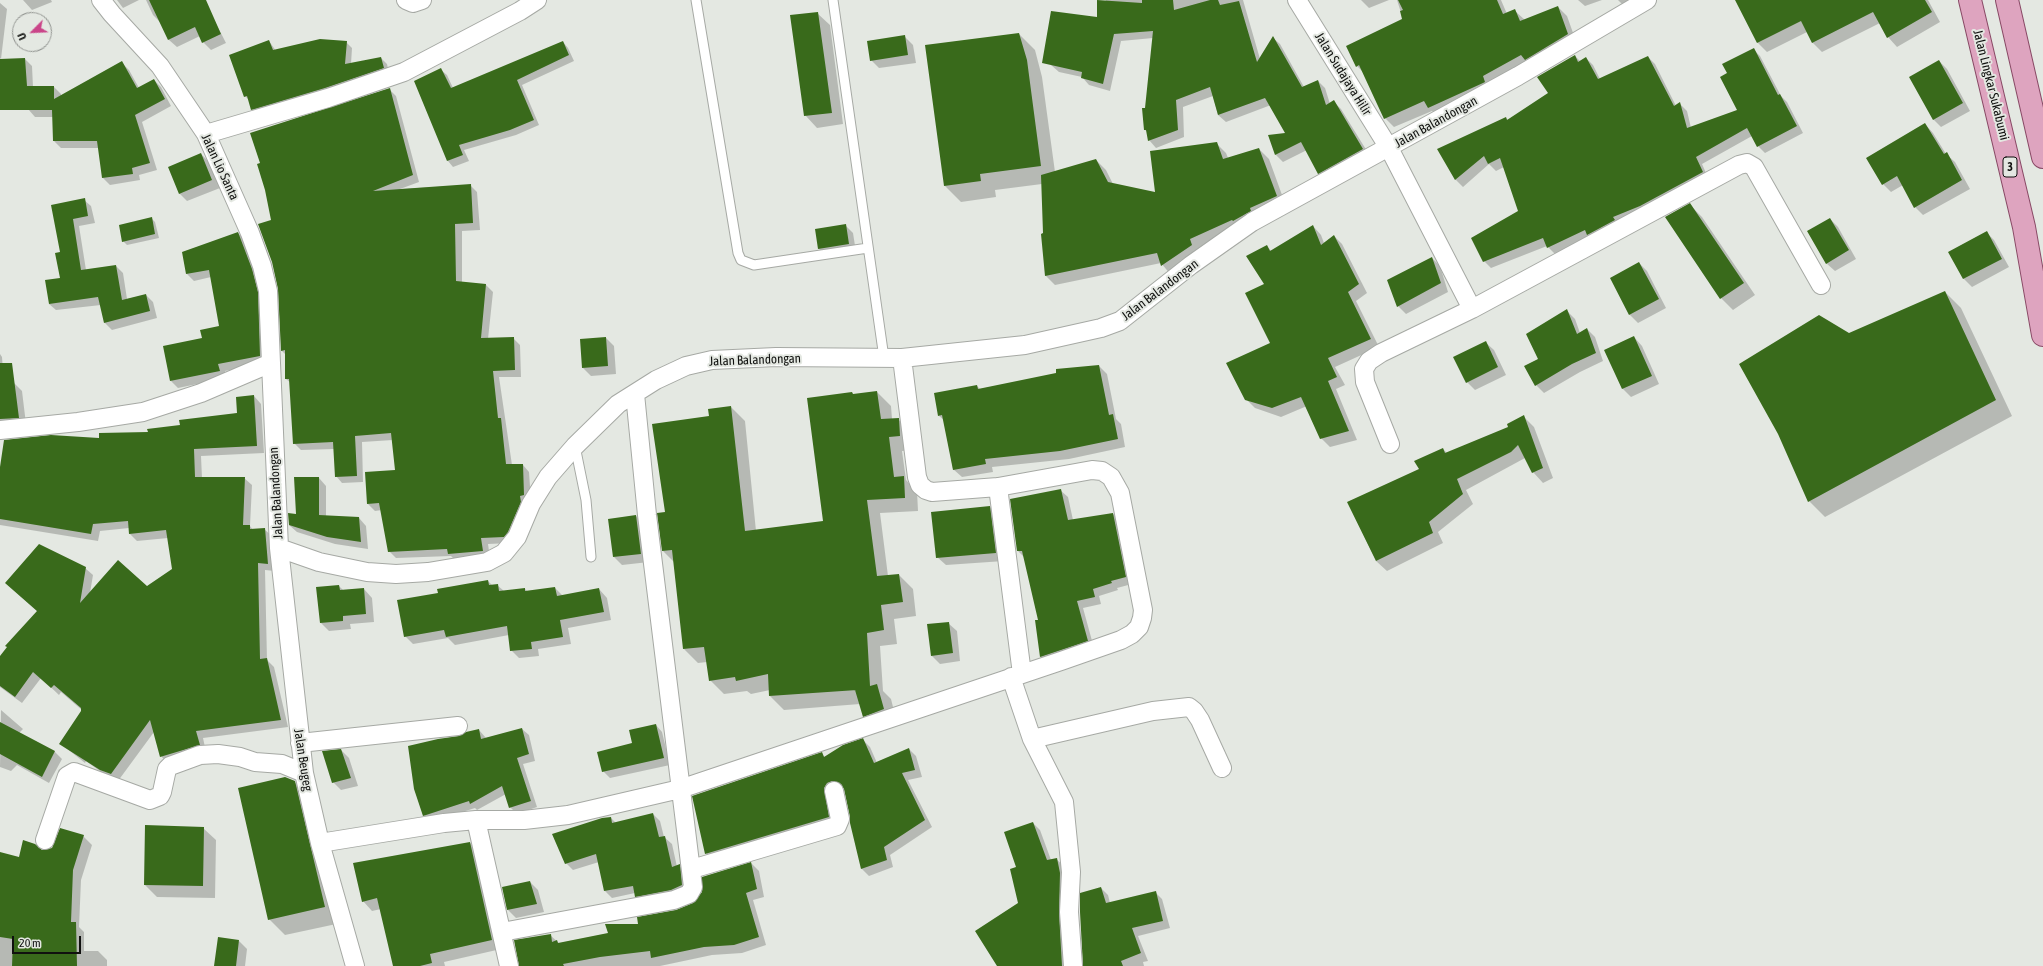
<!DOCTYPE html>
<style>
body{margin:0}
#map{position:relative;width:2043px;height:966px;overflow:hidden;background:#e4e8e2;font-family:"Asap Condensed",sans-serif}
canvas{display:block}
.north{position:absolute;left:12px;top:12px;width:40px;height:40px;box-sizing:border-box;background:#e4e8e2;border:1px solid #8f928e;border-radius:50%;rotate:246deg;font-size:11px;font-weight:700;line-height:16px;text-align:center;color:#10110f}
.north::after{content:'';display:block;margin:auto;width:14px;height:18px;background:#ca4589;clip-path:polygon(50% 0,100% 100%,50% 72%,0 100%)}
.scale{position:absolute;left:12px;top:936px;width:69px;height:18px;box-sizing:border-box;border:2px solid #10110f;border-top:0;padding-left:5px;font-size:12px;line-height:14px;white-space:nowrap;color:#10110f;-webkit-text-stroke:3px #e4e8e2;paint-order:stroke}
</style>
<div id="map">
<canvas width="2043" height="966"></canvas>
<div class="north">U</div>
<div class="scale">20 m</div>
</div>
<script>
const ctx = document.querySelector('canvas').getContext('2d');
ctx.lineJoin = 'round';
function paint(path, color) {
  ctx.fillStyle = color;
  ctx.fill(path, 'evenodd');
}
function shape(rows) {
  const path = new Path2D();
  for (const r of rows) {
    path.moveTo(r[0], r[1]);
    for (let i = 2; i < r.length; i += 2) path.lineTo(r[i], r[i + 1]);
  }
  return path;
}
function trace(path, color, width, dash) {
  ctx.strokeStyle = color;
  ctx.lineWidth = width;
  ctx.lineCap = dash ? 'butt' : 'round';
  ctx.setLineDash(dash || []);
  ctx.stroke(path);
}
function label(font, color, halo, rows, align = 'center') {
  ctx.font = font + ' "Asap Condensed",sans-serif';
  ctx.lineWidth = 4;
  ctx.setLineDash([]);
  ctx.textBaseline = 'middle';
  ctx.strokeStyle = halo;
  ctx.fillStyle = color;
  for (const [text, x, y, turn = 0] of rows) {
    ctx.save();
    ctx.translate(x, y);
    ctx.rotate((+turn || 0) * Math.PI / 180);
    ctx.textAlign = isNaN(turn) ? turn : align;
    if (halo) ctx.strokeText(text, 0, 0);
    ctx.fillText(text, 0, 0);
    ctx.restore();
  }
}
paint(shape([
 [23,0,51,0,52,2,32,10],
 [117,0,139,0,123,8],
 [146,0,204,0,226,43,211,50,203,42,200,36,177,47,169,40,161,23,153,15],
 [1106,0,1243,0,1260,59,1273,38,1280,44,1304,87,1318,81,1325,88,1330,104,1334,102,1341,109,1370,156,1325,181,1318,173,1307,150,1283,162,1276,155,1269,136,1287,134,1271,105,1226,122,1218,115,1213,96,1183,107,1184,137,1156,148,1149,140,1148,132,1145,130,1153,38,1121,41,1110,91,1089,85,1082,77,1059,72,1051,65,1098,18],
 [1361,0,1389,0,1369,8],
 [1397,0,1501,0,1507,14,1515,11,1525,20,1558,7,1567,16,1577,44,1438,117,1432,111,1394,127,1385,118,1363,72,1357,66,1403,19],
 [1578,0,1602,0,1585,6],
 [1618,0,1642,0,1626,8],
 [1739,0,1928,0,1940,22,1897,47,1888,37,1880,23,1822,52,1812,42,1807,32,1767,52,1758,43],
 [0,3,7,9,1,59,0,58],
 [817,13,830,25,843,124,817,128,805,115],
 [1019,34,1035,50,1042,77,1055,172,1096,160,1106,170,1113,184,1156,193,1216,143,1226,153,1228,158,1259,149,1269,159,1286,206,1242,229,1199,249,1201,255,1171,275,1161,263,1055,285,1046,276,1042,184,995,190,996,197,961,202,945,186,926,46],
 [905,37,913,45,916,63,879,68,871,60],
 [269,41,276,51,346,42,352,48,351,64,381,58,387,64,389,73,258,115,252,109,249,100,245,96],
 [563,42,568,48,574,61,522,85,539,125,516,135,464,150,469,161,453,167,448,161,416,82,441,70,447,75,453,88],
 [1753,49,1760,56,1781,96,1787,102,1803,133,1765,153,1758,146,1752,136,1702,164,1709,180,1555,254,1547,246,1491,268,1484,261,1519,211,1504,167,1496,171,1489,164,1463,187,1456,180,1439,150,1506,118,1508,120,1549,93,1575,56,1580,61,1586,58,1593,65,1600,79,1648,57,1655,64,1676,106,1680,104,1687,111,1691,128,1739,111,1728,74],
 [25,59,32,66,33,87,54,87,61,94,61,97,122,63,129,70,139,88,154,80,161,87,171,106,142,122,157,170,139,175,140,180,110,185,103,178,99,148,61,148,54,141,53,117,35,117,28,109,0,94,0,60],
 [1939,61,1947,69,1970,111,1941,127,1933,119],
 [389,89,396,96,419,182,400,189,470,185,477,192,480,230,462,231,462,283,486,285,493,292,488,339,513,338,520,345,521,377,499,377,512,465,523,465,529,472,531,501,511,543,488,544,490,558,456,561,451,556,396,558,389,551,382,510,375,511,368,504,396,471,393,440,362,442,363,482,342,483,336,476,334,449,301,450,294,443,291,383,286,379,286,355,282,351,279,289,272,220],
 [1925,124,1933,133,1946,154,1955,162,1970,189,1923,215,1915,207,1903,185,1891,192,1883,184],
 [201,154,209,162,220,188,187,201,179,193],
 [84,200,91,206,95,223,79,226,86,270,116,266,123,273,127,299,146,295,153,302,157,318,112,330,105,323,101,305,56,310,49,304,61,279,61,253,52,206],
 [1690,205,1702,217,1755,295,1733,310,1721,298],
 [151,218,155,222,159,238,127,245,123,241],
 [1830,219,1838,227,1856,259,1835,271,1826,263],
 [845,225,853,233,856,252,828,257,819,249,816,230],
 [1313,226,1321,235,1324,243,1334,236,1342,244,1367,293,1356,301,1379,347,1335,367,1345,385,1336,389,1357,440,1330,447,1321,438,1307,406,1281,417,1255,408,1246,399,1271,344,1265,284,1267,246,1272,252],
 [1986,232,1994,240,2009,267,1972,287,1964,279,1949,252],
 [238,233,245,240,258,277,267,362,225,371,226,378,178,388,171,381,203,339,220,327,211,277,194,281,187,274,183,252],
 [1432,258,1440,266,1448,292,1406,314,1398,306],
 [1639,263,1647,271,1666,308,1638,323,1630,315,1611,278],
 [1945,292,1961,308,2012,416,1825,517,1809,501,1849,334],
 [1567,311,1575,319,1580,333,1587,329,1595,337,1603,361,1580,372,1544,393,1536,385,1540,359],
 [1634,337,1642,346,1659,384,1631,397,1623,389,1606,350],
 [606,338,614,346,616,374,591,376,583,368],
 [1485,342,1494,350,1506,375,1475,390,1467,382],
 [0,354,2,357,4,384,14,383,22,391,26,424,0,427],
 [1099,366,1107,374,1116,419,1121,424,1125,447,1069,459,992,467,993,472,962,477,953,469,944,420,939,416,977,386,980,389],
 [877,392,891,406,892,419,898,419,912,433,914,450,902,451,906,480,917,491,918,511,880,513,888,576,899,575,913,589,916,616,894,619,897,644,880,646,883,691,891,699,897,723,877,730,863,716,860,704,784,710,770,696,770,690,751,694,747,691,724,694,710,680,707,662,698,663,684,649,674,562,663,551,658,514,666,513,710,417,731,407,745,421,756,531,824,522,854,395],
 [254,396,261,404,264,453,201,456,202,478,244,478,252,485,250,526,253,530,264,529,272,536,275,571,265,570,267,660,274,667,288,727,203,738,206,752,168,764,161,756,154,732,118,781,108,777,86,761,85,763,60,743,83,711,61,692,59,695,41,678,22,703,0,687,0,658,38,612,6,583,85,568,93,575,90,593,147,588,173,570,168,538,137,541,130,534,129,528,100,531,98,541,0,525,0,475,100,439,149,433,238,413],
 [1524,417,1534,427,1553,478,1543,483,1533,472,1525,458,1466,490,1473,504,1438,532,1443,543,1387,571,1376,561,1348,502,1420,470,1443,449,1447,453,1510,427],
 [319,478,326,486,326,516,359,518,366,526,368,549,335,544,297,532,289,525],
 [1060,490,1068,497,1073,520,1113,514,1120,521,1132,584,1117,588,1118,590,1099,596,1101,604,1083,608,1094,648,1048,664,1041,657,1039,621,1024,557,1018,551],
 [990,507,998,515,1004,561,946,565,937,557],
 [636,516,644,524,649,562,622,565,614,557,609,520],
 [488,581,493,586,497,585,504,591,525,589,528,592,555,588,563,596,599,589,607,598,611,620,568,628,571,644,538,649,539,656,519,658,511,650,509,635,455,645,448,638,413,644,405,636,439,594],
 [339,586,344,591,364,589,372,598,374,622,350,624,351,629,329,631,321,623],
 [948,623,957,631,960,661,940,664,932,656],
 [1,710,23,729,19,733,55,752,62,759,49,783,17,765,11,771,0,767],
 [656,725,662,732,670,765,610,778,603,771],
 [522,729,529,735,535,761,523,764,537,807,517,814,510,807,506,794,477,810,475,808,431,822,424,815,459,737,479,730,486,738],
 [863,740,870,747,877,763,909,749,916,756,922,777,908,780,932,827,890,855,893,867,869,876,862,869,845,788,839,788,835,824,713,861,706,854,821,754,825,757],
 [341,750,349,758,358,786,341,790,333,782],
 [294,782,311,798,341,923,285,935,269,919],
 [653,814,660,821,664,837,672,844,677,867,679,866,686,872,689,892,643,903,636,896,635,893,612,898,605,891,599,862,573,870,566,863,611,818,616,823],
 [1033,823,1040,830,1051,860,1056,859,1064,866,1069,966,1006,966,1019,903,1018,868],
 [203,828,216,840,215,898,157,897,145,885],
 [83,836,92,845,81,880,79,927,84,932,84,951,98,951,107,960,107,966,0,966,0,853,20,858,41,851,48,851],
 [470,843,479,853,501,949,444,962,445,966,394,966,381,909,372,911,363,901],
 [751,863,759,871,764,897,753,900,766,945,742,953,712,955,660,966,520,966,550,935,560,944,610,934,640,925,694,904],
 [530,882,538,890,544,912,516,918,508,910],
 [1101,888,1108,895,1110,903,1155,892,1162,899,1170,928,1138,936,1148,961,1143,962,1144,966,1084,966],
 [239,941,247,949,245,966,215,966]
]), '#0003');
paint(shape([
 [149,0,206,0,221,34,202,43,195,27,168,40],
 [1097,0,1142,3,1142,0,1173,0,1174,10,1210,0,1218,0,1220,5,1239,1,1257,62,1273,36,1302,87,1318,80,1326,105,1334,100,1363,149,1318,174,1301,142,1275,155,1268,135,1285,133,1265,98,1218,115,1210,87,1176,100,1178,130,1148,141,1146,130,1144,130,1142,108,1145,108,1153,31,1114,34,1103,84,1081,78,1082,72,1042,63,1051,11,1097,17],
 [1398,0,1497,0,1503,14,1515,9,1520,21,1558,6,1568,34,1525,60,1521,55,1483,76,1485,82,1483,83,1428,108,1424,101,1384,119,1359,65,1356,67,1346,46,1402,19,1400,11,1403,10],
 [1735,0,1925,0,1932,12,1887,38,1873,12,1812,43,1801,21,1757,43],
 [818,12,832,113,804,116,790,15],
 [1019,33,1027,60,1041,166,980,174,981,181,944,186,925,45],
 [905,35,908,55,870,61,867,41],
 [320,39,347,41,345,64,381,57,384,68,325,88,251,110,247,96,244,97,229,55,269,40,273,50],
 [563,41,569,55,517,80,534,120,510,130,459,145,463,155,447,161,414,81,441,68,451,88],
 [1754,48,1778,95,1780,94,1797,126,1757,147,1747,128,1696,157,1703,172,1640,206,1613,217,1615,220,1587,235,1585,230,1547,248,1543,238,1483,262,1471,238,1518,211,1500,158,1488,164,1484,156,1455,180,1437,149,1506,117,1507,120,1548,93,1537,77,1575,55,1578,62,1586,57,1598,79,1648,56,1674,106,1680,102,1687,128,1737,110,1720,77,1727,73,1722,64],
 [25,58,27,86,54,86,54,99,122,61,137,88,154,79,165,99,135,115,150,163,132,168,133,174,102,178,97,141,53,141,52,110,0,110,0,59],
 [1939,60,1963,103,1933,120,1909,77],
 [390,88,413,175,373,191,471,184,473,223,455,224,456,281,486,284,481,338,514,337,515,370,493,371,498,418,501,418,506,464,523,464,524,495,520,496,521,502,508,532,504,537,481,538,483,551,448,554,447,549,388,552,379,503,367,504,365,472,395,470,391,433,355,436,357,476,335,477,333,442,293,444,289,379,285,379,285,350,281,351,278,289,272,262,258,224,271,220,265,190,257,164,260,163,250,133],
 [1925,123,1944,154,1947,152,1962,180,1914,208,1897,176,1882,185,1866,158],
 [1217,142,1223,159,1259,148,1277,196,1250,208,1251,211,1233,221,1232,220,1190,239,1192,245,1161,266,1157,253,1045,276,1041,234,1043,233,1041,175,1096,159,1108,182,1155,192,1150,151],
 [201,153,212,180,179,194,168,167],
 [85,198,88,216,73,219,81,270,116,265,122,300,146,294,150,311,104,323,98,297,49,304,45,280,60,278,55,253,60,252,51,205],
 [1690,203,1744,283,1720,299,1665,217],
 [152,217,155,234,122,242,119,225],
 [1830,218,1849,250,1826,264,1807,231],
 [846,224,849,244,818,249,815,229],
 [1313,225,1321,245,1334,235,1359,284,1348,292,1371,339,1328,358,1337,377,1328,381,1349,431,1320,439,1301,397,1272,408,1245,400,1226,363,1270,343,1245,293,1264,284,1246,256,1267,245,1270,251],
 [1987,231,2002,259,1963,279,1948,252],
 [238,232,252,269,258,292,260,356,218,364,220,371,170,381,163,346,202,338,200,330,219,326,209,270,186,274,182,252],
 [1432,257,1441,283,1397,307,1387,280],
 [1639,262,1659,299,1629,315,1610,278],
 [1945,291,1996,400,1808,502,1778,434,1739,364,1819,315,1849,333],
 [1567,309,1577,334,1587,328,1596,353,1572,364,1535,386,1524,366,1538,359,1526,334],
 [1634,336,1652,376,1622,389,1604,350],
 [606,337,608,366,582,368,580,339],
 [1486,341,1498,367,1466,383,1453,357],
 [0,363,12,363,19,418,0,419],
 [1099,365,1109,415,1113,414,1118,439,1060,451,985,459,986,464,953,470,942,415,938,416,934,393,977,385,978,389,1056,373,1056,369],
 [877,391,881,419,899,418,900,436,889,437,894,477,904,476,905,498,867,500,877,576,899,574,903,602,881,605,884,630,867,633,870,686,877,684,884,709,863,717,855,690,857,690,769,696,768,674,736,681,735,677,709,681,704,647,683,649,672,550,662,551,657,513,665,512,652,424,709,416,708,409,731,406,745,531,823,521,807,398,852,392,853,394],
 [254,395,257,446,194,449,195,477,245,477,243,525,250,525,250,529,265,528,268,564,258,563,260,659,267,658,281,720,196,731,200,745,160,757,150,720,111,774,100,770,59,744,81,711,81,708,54,685,51,688,33,672,15,697,0,686,0,656,7,647,5,646,37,611,5,583,39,544,86,567,80,603,118,560,147,586,172,569,166,530,129,534,128,521,93,524,91,534,0,519,0,467,4,440,51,435,99,438,99,433,148,432,147,429,180,425,179,420,237,413,236,397],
 [1524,415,1543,468,1532,473,1518,445,1511,452,1457,479,1463,494,1429,522,1433,533,1376,561,1347,502,1419,469,1414,461,1443,448,1445,453,1508,427,1507,424],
 [294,477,319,477,319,515,359,517,361,542,327,537,289,525,288,513,296,514],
 [1061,489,1068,520,1113,513,1126,577,1111,581,1112,583,1093,589,1095,597,1077,601,1088,641,1040,657,1035,620,1038,620,1022,551,1017,551,1010,499],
 [990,506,996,553,936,558,931,512],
 [636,515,641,554,613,557,608,519],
 [488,580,489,585,498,584,499,591,525,588,525,591,555,587,557,596,599,588,604,612,560,620,563,637,531,642,532,649,510,651,507,626,446,637,444,630,404,637,397,600,438,593,437,589],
 [339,585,340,590,364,588,366,614,343,616,343,621,320,623,316,587],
 [949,622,953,653,931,656,927,624],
 [0,722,55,751,42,777,0,754],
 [656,724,664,758,602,772,597,752,632,743,629,730],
 [522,728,529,754,517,758,531,801,509,808,502,786,470,804,469,801,423,816,414,789,408,746,438,739,459,736,466,732,479,729,481,739],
 [863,738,874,763,909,748,915,770,902,773,925,820,884,847,887,860,861,869,850,823,850,817,844,789,841,784,832,781,827,783,824,788,829,817,705,854,692,796,822,752,824,757,843,745],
 [341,749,351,778,332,783,322,751],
 [285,777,295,781,325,907,268,920,238,788],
 [653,813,659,837,665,836,672,867,680,864,682,885,671,890,635,897,633,886,604,891,596,854,565,864,552,834,602,818,611,817,612,823],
 [1033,822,1047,860,1057,858,1060,873,1059,913,1062,966,997,966,975,931,1018,903,1010,869,1016,867,1004,832],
 [145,825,204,827,203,886,144,885],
 [60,828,84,835,73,870,71,922,76,922,77,966,12,966,13,939,0,937,0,852,19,857,23,840,35,844,42,850,52,848],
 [470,842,492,940,430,954,432,963,420,966,393,966,377,898,362,902,353,863],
 [751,862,757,889,746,893,759,937,734,945,704,947,651,958,650,951,600,957,563,964,564,966,519,966,514,940,551,934,552,942,557,940,558,943,608,933,605,924,638,924,637,917,676,910,693,903,702,892,702,877],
 [530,881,537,904,507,910,502,887],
 [1101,887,1106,903,1156,891,1163,921,1132,928,1141,953,1121,961,1123,966,1083,966,1080,912,1080,893],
 [218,937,239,940,236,966,214,966]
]), '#396a1b');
const service = shape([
 [696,0,738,253,741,260,754,265,868,248],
 [833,0,884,358],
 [575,446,586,500,591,557]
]);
const minor = shape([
 [101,0,112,14,160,66,206,134,250,233,262,266,268,291,271,363],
 [406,0,413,3,422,0],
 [1297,0,1389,148,1472,309],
 [206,134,328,98,404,72,520,11,537,0],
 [0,430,78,422,143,412,201,393,271,363,279,548,319,562,367,572,396,574,428,572,487,562,504,553,517,537,531,504,548,477,575,446,618,404,656,380,686,366,712,360,776,357,902,358,1025,345,1101,328,1120,321,1191,265,1252,222,1518,76,1647,0],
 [1390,444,1365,382,1364,369,1369,361,1381,353,1472,309,1739,165,1747,163,1754,167,1821,285],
 [998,487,1022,674],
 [279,548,304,773,320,843,355,966],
 [1011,677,1032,739,1064,802,1071,872,1069,912,1073,966],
 [1032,739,1153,711,1189,707,1194,711,1200,720,1222,768],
 [300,743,458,726],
 [476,820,509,966],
 [45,840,67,776,74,772,150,800,160,796,162,792,167,769,170,766,200,755,218,754,240,757,255,762,282,764,304,773],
 [320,843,444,823,476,820,524,820,568,815,680,789,1061,661,1121,640,1132,634,1139,627,1142,618,1143,610,1120,493,1111,477,1102,471,1092,470,998,487,932,492,926,490,920,485,917,477,902,358],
 [692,869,837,826,840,819,834,791],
 [502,932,674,900,689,894,693,887,647,515,635,394]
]);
const primary = shape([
 [1970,0,2024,227,2043,335],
 [2007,0,2043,157]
]);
trace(service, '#a6a9a4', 11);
trace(minor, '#a6a9a4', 20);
trace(primary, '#884965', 24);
trace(service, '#fff', 9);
trace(minor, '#fff', 18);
trace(primary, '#dea4bf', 22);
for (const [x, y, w] of [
 [2010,167,14]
]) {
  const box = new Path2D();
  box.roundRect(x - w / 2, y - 10, w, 20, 3);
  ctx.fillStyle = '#e4e8e2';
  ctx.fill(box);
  trace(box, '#10110f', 1);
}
label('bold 12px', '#10110f', null, [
 ["3",2010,167]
]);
label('13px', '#10110f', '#e4e8e2', [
 ["Jalan Sudajaya Hilir",1343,74,58],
 ["Jalan Lingkar Sukabumi",1991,85,76],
 ["Jalan Balandongan",1436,122,-29],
 ["Jalan Lio Santa",220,167,65],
 ["Jalan Balandongan",1160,290,-37],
 ["Jalan Balandongan",755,360,-2],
 ["Jalan Balandongan",276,493,-93],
 ["Jalan Beugeg",303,760,81]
]);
</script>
